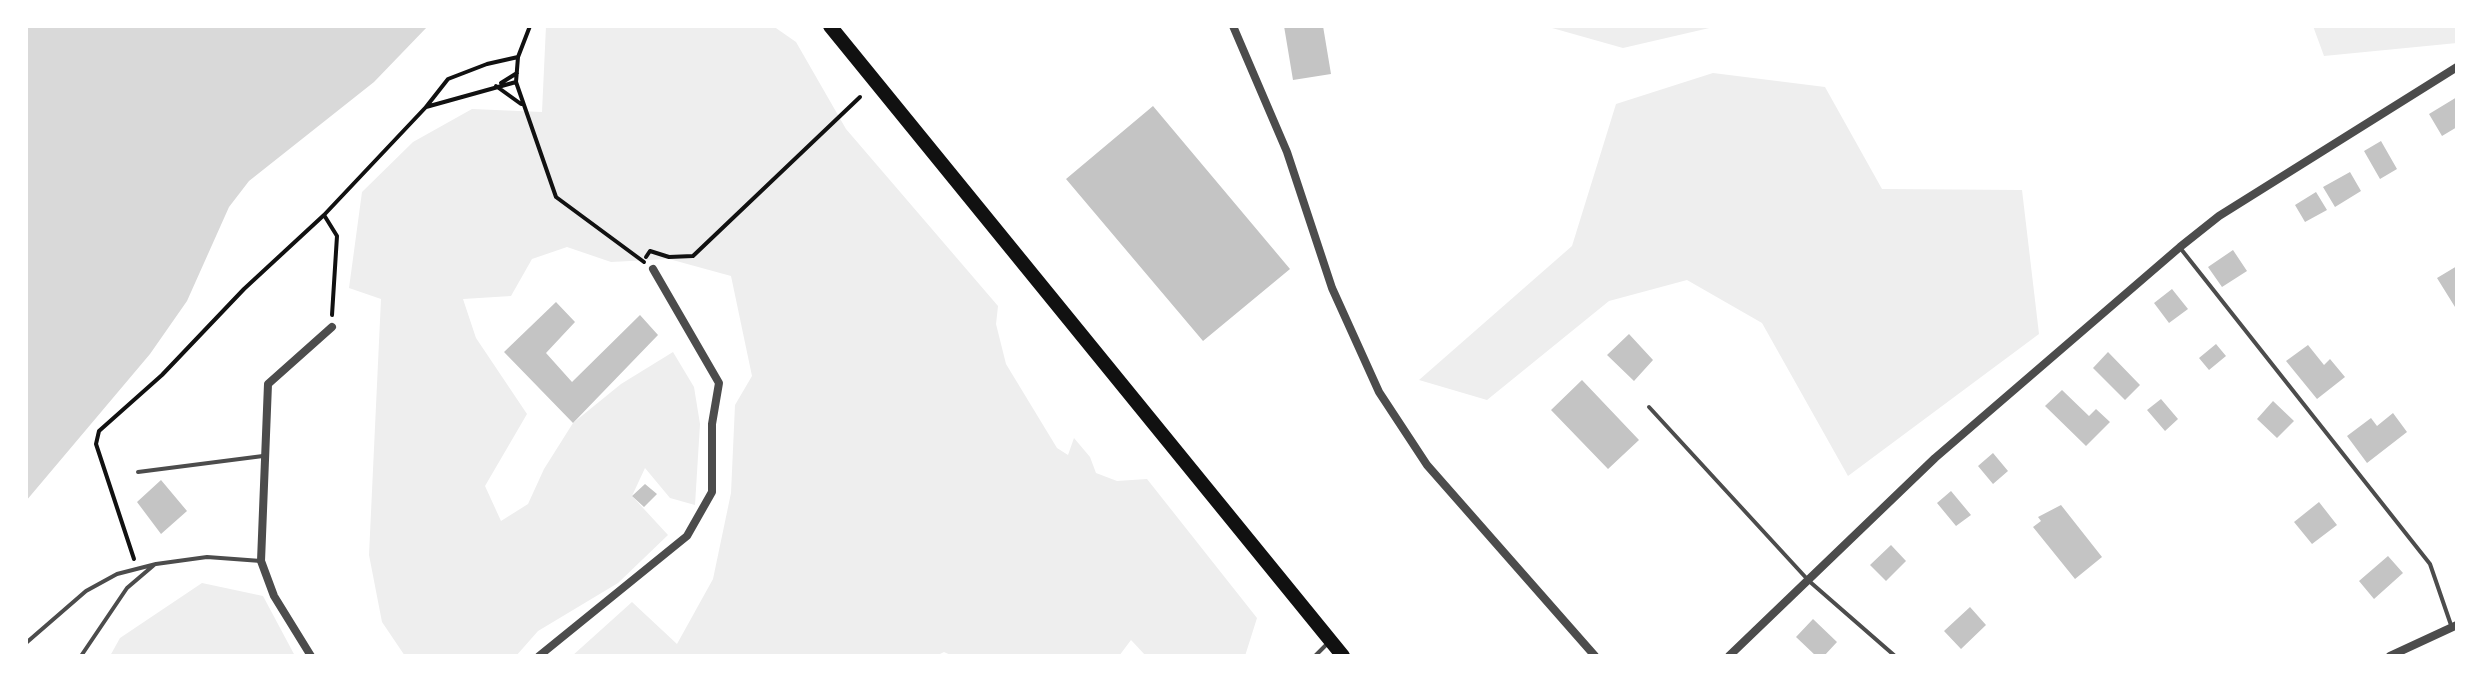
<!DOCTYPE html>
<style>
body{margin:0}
#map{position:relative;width:2483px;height:682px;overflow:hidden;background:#fff;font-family:Arial,sans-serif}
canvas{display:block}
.frame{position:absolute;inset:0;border:28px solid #fff;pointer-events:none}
</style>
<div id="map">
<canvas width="2483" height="682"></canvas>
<div class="frame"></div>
</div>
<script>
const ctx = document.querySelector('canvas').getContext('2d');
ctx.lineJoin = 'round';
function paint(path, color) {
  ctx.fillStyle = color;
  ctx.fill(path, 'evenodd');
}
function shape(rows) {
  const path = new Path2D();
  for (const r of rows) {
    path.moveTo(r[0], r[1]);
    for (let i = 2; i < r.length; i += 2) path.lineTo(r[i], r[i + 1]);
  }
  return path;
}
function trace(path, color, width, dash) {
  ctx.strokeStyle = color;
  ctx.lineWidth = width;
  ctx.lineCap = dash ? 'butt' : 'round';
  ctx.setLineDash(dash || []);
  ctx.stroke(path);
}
paint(shape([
 [546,26,773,26,796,42,846,129,998,306,996,324,1006,364,1057,448,1068,455,1074,438,1090,457,1096,473,1117,481,1147,479,1257,618,1245,656,1146,656,1131,640,1119,656,953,656,944,652,936,656,572,656,632,602,677,644,713,579,731,493,735,405,752,376,731,276,669,259,611,262,567,247,532,259,511,296,463,299,476,338,527,414,485,486,501,521,528,504,544,469,573,423,621,384,673,352,694,387,700,424,695,505,670,498,645,468,632,496,668,535,618,583,538,631,516,656,405,656,382,622,369,555,381,299,349,288,362,192,413,142,472,109,542,112],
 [1545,26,1718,26,1623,48],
 [2313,26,2457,26,2457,43,2324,56],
 [1713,73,1825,87,1882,189,2022,190,2039,334,1848,476,1762,323,1687,280,1609,301,1487,400,1419,380,1572,246,1616,104],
 [202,583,263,596,295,656,110,656,120,638]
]), '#eee');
paint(shape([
 [26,26,428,26,374,82,249,181,229,207,187,301,150,354,26,501]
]), '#d9d9d9');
paint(shape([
 [1284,26,1323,26,1331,74,1293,80],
 [2457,97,2457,127,2442,136,2429,114],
 [1153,106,1290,269,1203,341,1066,179],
 [2381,141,2397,169,2380,179,2364,151],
 [2350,172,2361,191,2335,207,2323,187],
 [2316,192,2327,210,2305,222,2295,205],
 [2233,250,2247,271,2222,287,2208,267],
 [2457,266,2457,306,2455,307,2437,278],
 [2172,289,2188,309,2169,323,2154,303],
 [556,302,575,322,546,353,572,382,640,315,658,335,573,423,504,352],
 [1629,334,1653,360,1634,381,1607,355],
 [2216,344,2226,356,2209,370,2199,358],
 [2308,345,2324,365,2330,359,2345,377,2317,399,2286,361],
 [2108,352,2140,385,2125,400,2093,368],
 [1582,380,1639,440,1608,469,1551,410],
 [2062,390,2089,416,2096,409,2110,422,2086,446,2045,406],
 [2161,399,2178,419,2165,431,2147,410],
 [2273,401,2294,421,2277,438,2257,419],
 [2393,413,2407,432,2367,463,2347,436,2371,418,2377,426],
 [1993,453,2008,471,1993,484,1978,466],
 [161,480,187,511,161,534,137,502],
 [645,484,657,494,644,507,632,496],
 [1951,491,1971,515,1956,526,1937,503],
 [2319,502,2337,525,2312,544,2294,522],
 [2061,505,2102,557,2075,579,2033,527,2041,521,2038,517],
 [1891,545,1906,561,1886,581,1870,565],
 [2388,556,2403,573,2374,599,2359,581],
 [1970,607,1986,625,1961,649,1944,631],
 [1813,619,1837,642,1824,656,1816,656,1796,637]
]), '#c4c4c4');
trace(shape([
 [530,26,518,57,516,82,556,197,644,262],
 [501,83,517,73],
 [496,86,521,104],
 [426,107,448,79,487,64,518,57],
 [646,257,650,251,669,257,693,256,860,97],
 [332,315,337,236,324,215,426,107,516,82],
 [134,559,96,444,99,431,162,375,244,289,324,215]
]), '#111', 4);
trace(shape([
 [2181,249,2430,564,2451,625],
 [1649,407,1809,581,1895,656],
 [138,472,263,456],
 [26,643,86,591,117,574,156,564,207,557,261,561],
 [81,656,127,588,154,565],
 [1315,656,1327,644]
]), '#4c4c4c', 4);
trace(shape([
 [1233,26,1287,152,1332,288,1379,392,1427,465,1595,656],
 [311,656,274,596,261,561,268,384,332,327],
 [539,656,687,536,712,492,712,424,719,383,653,269],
 [1729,656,1935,458,2180,247,2219,216,2457,67],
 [2390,656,2457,625]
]), '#4c4c4c', 8);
trace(shape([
 [830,26,1343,656]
]), '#111', 14);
</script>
